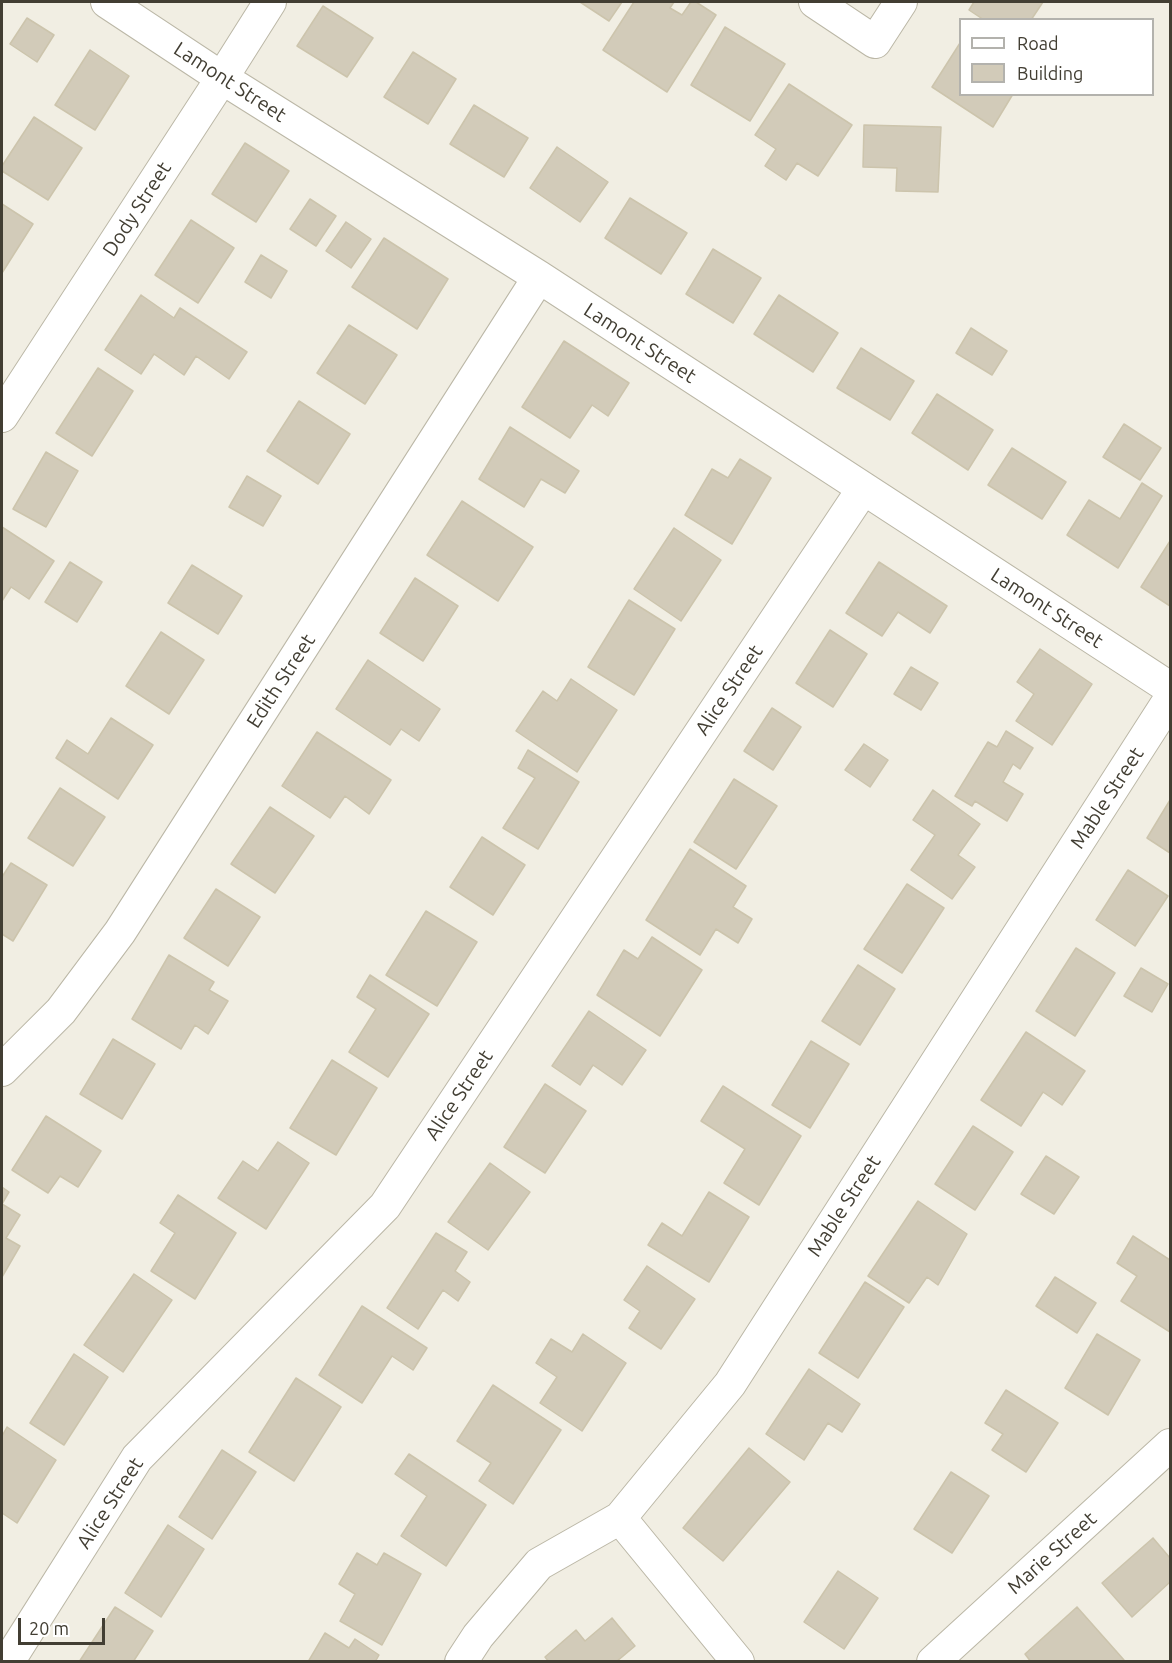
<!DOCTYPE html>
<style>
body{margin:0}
#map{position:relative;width:1172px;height:1663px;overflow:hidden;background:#f1eee3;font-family:Ubuntu,sans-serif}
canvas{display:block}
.frame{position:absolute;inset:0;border:3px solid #423e33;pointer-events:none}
.legend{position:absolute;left:959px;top:18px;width:195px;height:78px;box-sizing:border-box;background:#fff;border:2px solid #b3b2ad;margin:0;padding:8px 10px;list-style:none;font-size:18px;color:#423e33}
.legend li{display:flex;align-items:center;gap:12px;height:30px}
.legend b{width:30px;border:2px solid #b3b2ad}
.scale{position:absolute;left:18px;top:1618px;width:87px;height:27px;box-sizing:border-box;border:3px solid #423e33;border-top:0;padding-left:8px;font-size:18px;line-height:21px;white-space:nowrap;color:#423e33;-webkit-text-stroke:4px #fff;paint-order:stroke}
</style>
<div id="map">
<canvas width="1172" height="1663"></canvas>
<div class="frame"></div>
<ul class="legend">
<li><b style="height:8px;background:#fff"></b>Road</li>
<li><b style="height:16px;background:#d2cbb9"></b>Building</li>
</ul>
<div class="scale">20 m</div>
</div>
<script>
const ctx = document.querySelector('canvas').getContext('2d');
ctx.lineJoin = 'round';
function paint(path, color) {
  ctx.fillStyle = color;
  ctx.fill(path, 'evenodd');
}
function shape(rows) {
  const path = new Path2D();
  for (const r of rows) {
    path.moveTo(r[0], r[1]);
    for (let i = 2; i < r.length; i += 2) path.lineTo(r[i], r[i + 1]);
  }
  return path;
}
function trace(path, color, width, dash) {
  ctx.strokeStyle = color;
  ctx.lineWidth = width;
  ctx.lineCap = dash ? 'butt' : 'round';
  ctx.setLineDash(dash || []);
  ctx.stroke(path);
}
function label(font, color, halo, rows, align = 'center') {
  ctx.font = font + ' Ubuntu,sans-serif';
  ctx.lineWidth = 4.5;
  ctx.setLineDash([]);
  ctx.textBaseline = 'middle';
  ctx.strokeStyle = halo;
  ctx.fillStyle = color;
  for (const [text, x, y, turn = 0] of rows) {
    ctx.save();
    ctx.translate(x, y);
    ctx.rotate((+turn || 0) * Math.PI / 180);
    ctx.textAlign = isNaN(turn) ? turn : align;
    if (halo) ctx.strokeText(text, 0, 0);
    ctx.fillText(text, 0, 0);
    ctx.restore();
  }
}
const building = shape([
 [580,2,622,2,609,21,580,2],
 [634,2,674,2,670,8,682,15,691,2,696,2,716,15,667,92,603,50,634,2],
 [974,2,1043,2,1031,20,984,20,969,10,974,2],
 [323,6,373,38,347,77,297,46,323,6],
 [27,18,54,35,37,62,10,44,27,18],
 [725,27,785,64,750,121,691,85,725,27],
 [960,43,960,94,1013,94,993,127,932,87,960,43],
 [90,50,129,76,95,130,55,105,90,50],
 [413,52,456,79,428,124,384,97,413,52],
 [789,84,852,125,818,176,797,163,786,180,765,166,776,149,755,135,789,84],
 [474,105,528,138,504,177,450,144,474,105],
 [34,117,82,148,48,200,2,171,2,166,34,117],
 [864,125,941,127,938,192,896,191,897,168,863,167,864,125],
 [245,143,289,171,256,222,212,194,245,143],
 [557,147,608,182,580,222,530,188,557,147],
 [630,198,687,233,661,274,605,238,630,198],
 [310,199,336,216,316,246,290,229,310,199],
 [2,204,33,224,2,273,2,204],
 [191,220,234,248,198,303,155,275,191,220],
 [346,222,371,239,351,268,326,251,346,222],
 [384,238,448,279,417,329,352,287,384,238],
 [713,249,761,278,733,323,686,294,713,249],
 [261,255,287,271,271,298,245,282,261,255],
 [141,295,174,318,180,308,247,352,229,379,196,356,184,375,154,354,141,374,105,350,141,295],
 [779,295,838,333,813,372,754,334,779,295],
 [349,325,397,355,365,404,317,373,349,325],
 [971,328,1007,351,992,375,956,353,971,328],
 [564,341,629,383,608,416,592,405,570,438,522,407,564,341],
 [861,348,914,381,890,420,837,388,861,348],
 [98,368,133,391,92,456,56,433,98,368],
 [937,394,993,430,968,470,912,433,937,394],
 [299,401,350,434,318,484,267,451,299,401],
 [1124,424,1161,448,1140,480,1103,457,1124,424],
 [510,427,579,471,565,493,541,479,524,507,479,479,510,427],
 [1012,448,1066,482,1042,519,988,485,1012,448],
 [46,452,78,471,46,527,13,509,46,452],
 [740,459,771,478,732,544,685,515,712,469,728,478,740,459],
 [247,476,281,496,263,526,229,507,247,476],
 [1142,483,1162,496,1118,568,1067,535,1089,500,1120,519,1142,483],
 [462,501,533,547,498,601,427,555,462,501],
 [2,527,54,561,29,599,11,587,2,601,2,527],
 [674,528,721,560,681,621,634,589,674,528],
 [1170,541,1170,606,1141,587,1170,541],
 [70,562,102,582,77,622,45,602,70,562],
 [879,562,947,606,930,633,898,612,882,636,846,613,879,562],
 [192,565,242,596,218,634,168,603,192,565],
 [415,578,458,606,423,661,380,633,415,578],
 [629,600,675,629,634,695,588,667,629,600],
 [830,630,867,654,833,707,796,683,830,630],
 [161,632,204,660,169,714,126,686,161,632],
 [1040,649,1092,684,1052,745,1016,721,1034,694,1017,682,1040,649],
 [368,660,440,709,419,741,401,729,390,745,336,709,368,660],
 [911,667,938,683,921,710,894,694,911,667],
 [571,679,617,710,577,772,516,731,543,691,557,701,571,679],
 [772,708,801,727,773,770,744,751,772,708],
 [111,718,153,745,118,799,56,758,67,740,88,754,111,718],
 [1006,731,1033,748,1020,769,1013,764,1003,782,1023,794,1007,821,975,801,972,806,955,796,988,742,997,747,1006,731],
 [317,732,391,780,369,814,345,796,330,818,282,786,317,732],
 [864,744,888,760,870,787,845,770,864,744],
 [528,750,579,782,538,849,503,828,535,778,518,768,528,750],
 [734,779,777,806,736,869,694,842,734,779],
 [60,788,105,817,73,866,28,838,60,788],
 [933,790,980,824,958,855,975,867,952,899,911,870,935,835,913,820,933,790],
 [1170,800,1170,853,1147,838,1170,800],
 [270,807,314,836,275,893,231,864,270,807],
 [482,837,525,865,493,915,450,887,482,837],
 [690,849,746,886,733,907,752,919,738,943,716,929,700,955,646,920,690,849],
 [11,863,47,885,13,941,2,934,2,877,11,863],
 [1128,870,1168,896,1135,946,1096,920,1128,870],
 [907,884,944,908,902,973,864,949,907,884],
 [216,889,260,917,228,966,184,938,216,889],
 [426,911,477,942,437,1006,386,975,426,911],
 [652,937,702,970,660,1036,597,995,624,950,638,959,652,937],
 [1076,948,1115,973,1075,1036,1036,1011,1076,948],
 [169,955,214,982,209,990,228,1001,208,1034,195,1025,181,1049,132,1019,169,955],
 [858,965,895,989,860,1045,822,1021,858,965],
 [1141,968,1168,984,1152,1012,1124,996,1141,968],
 [370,975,429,1014,388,1077,349,1052,376,1009,357,997,370,975],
 [589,1011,646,1050,622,1085,593,1065,580,1085,552,1066,589,1011],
 [1026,1032,1085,1071,1062,1105,1043,1092,1021,1126,981,1100,1026,1032],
 [113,1039,155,1064,122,1119,80,1094,113,1039],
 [811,1041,849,1064,810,1128,772,1105,811,1041],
 [332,1060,377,1088,336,1155,290,1128,332,1060],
 [545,1084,586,1111,545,1173,504,1147,545,1084],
 [723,1086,801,1136,759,1205,724,1183,745,1149,701,1121,723,1086],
 [46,1116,101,1151,78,1187,60,1176,48,1193,12,1170,46,1116],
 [973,1126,1013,1152,975,1210,935,1184,973,1126],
 [278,1142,309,1163,266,1229,218,1198,243,1161,258,1171,278,1142],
 [1046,1156,1079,1177,1054,1214,1021,1194,1046,1156],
 [490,1163,530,1192,488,1250,448,1222,490,1163],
 [2,1187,9,1192,2,1204,20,1215,6,1238,20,1246,2,1277,2,1187],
 [709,1192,749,1217,709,1282,648,1245,662,1223,682,1236,709,1192],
 [178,1195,236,1233,195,1299,151,1271,175,1233,160,1223,178,1195],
 [918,1201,967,1234,938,1285,927,1277,909,1303,868,1276,918,1201],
 [436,1233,467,1252,455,1271,470,1282,458,1301,443,1290,418,1329,387,1308,436,1233],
 [1133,1236,1170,1260,1170,1332,1121,1301,1137,1276,1117,1263,1133,1236],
 [647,1266,695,1299,661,1349,629,1328,640,1311,624,1300,647,1266],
 [134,1274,172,1300,123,1372,84,1345,134,1274],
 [1055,1277,1096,1303,1077,1333,1036,1306,1055,1277],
 [865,1282,904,1307,858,1378,819,1353,865,1282],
 [362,1306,427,1348,413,1370,392,1356,362,1403,319,1375,362,1306],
 [583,1334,626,1363,582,1431,540,1403,557,1377,536,1363,551,1339,572,1352,583,1334],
 [1097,1334,1140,1360,1108,1415,1065,1388,1097,1334],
 [74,1354,108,1377,64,1445,30,1423,74,1354],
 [809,1369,860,1404,842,1432,828,1423,804,1460,766,1434,809,1369],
 [296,1378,341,1407,294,1481,249,1452,296,1378],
 [493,1385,561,1430,513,1504,479,1481,491,1463,457,1441,493,1385],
 [1006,1390,1058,1423,1026,1472,992,1450,1003,1434,985,1423,1006,1390],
 [7,1427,56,1460,17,1523,2,1513,2,1436,7,1427],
 [749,1448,790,1482,723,1561,683,1528,749,1448],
 [222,1450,256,1472,212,1539,179,1517,222,1450],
 [409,1454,486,1505,446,1566,401,1536,427,1496,395,1474,409,1454],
 [951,1472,989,1496,952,1553,914,1529,951,1472],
 [168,1525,204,1549,161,1617,125,1593,168,1525],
 [1153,1538,1170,1558,1170,1582,1132,1617,1102,1583,1153,1538],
 [357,1553,377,1565,384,1553,421,1574,382,1645,340,1621,355,1594,339,1584,357,1553],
 [838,1571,878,1598,844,1649,804,1622,838,1571],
 [115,1607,153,1631,133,1662,79,1662,115,1607],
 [1077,1607,1124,1660,1123,1662,1031,1662,1025,1654,1077,1607],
 [612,1618,635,1646,616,1662,549,1662,545,1657,576,1630,585,1641,612,1618],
 [325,1633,349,1648,355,1639,379,1655,375,1662,308,1662,325,1633]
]);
paint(building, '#d2cbb9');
trace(building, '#ccc4ac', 1.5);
const minor = shape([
 [107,2,222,78,539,277,1170,688],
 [815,2,875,42,901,2],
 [2,416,222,78,270,2],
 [2,1070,61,1011,120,932,539,277],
 [620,1518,738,1662],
 [8,1662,137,1458,385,1206,863,489],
 [461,1662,478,1636,539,1564,620,1518,730,1384,1170,699],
 [933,1662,1170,1445]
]);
trace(minor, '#bbb7a6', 34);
trace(minor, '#fff', 32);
label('20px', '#423e33', '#fff', [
 ["Lamont Street",230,82,33],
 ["Dody Street",137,209,-57],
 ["Lamont Street",640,343,33],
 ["Lamont Street",1047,608,33],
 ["Edith Street",281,681,-57],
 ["Alice Street",729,690,-56],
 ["Mable Street",1107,798,-57],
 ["Alice Street",459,1095,-56],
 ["Mable Street",844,1206,-57],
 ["Alice Street",110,1503,-57],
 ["Marie Street",1052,1553,-42]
]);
</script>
